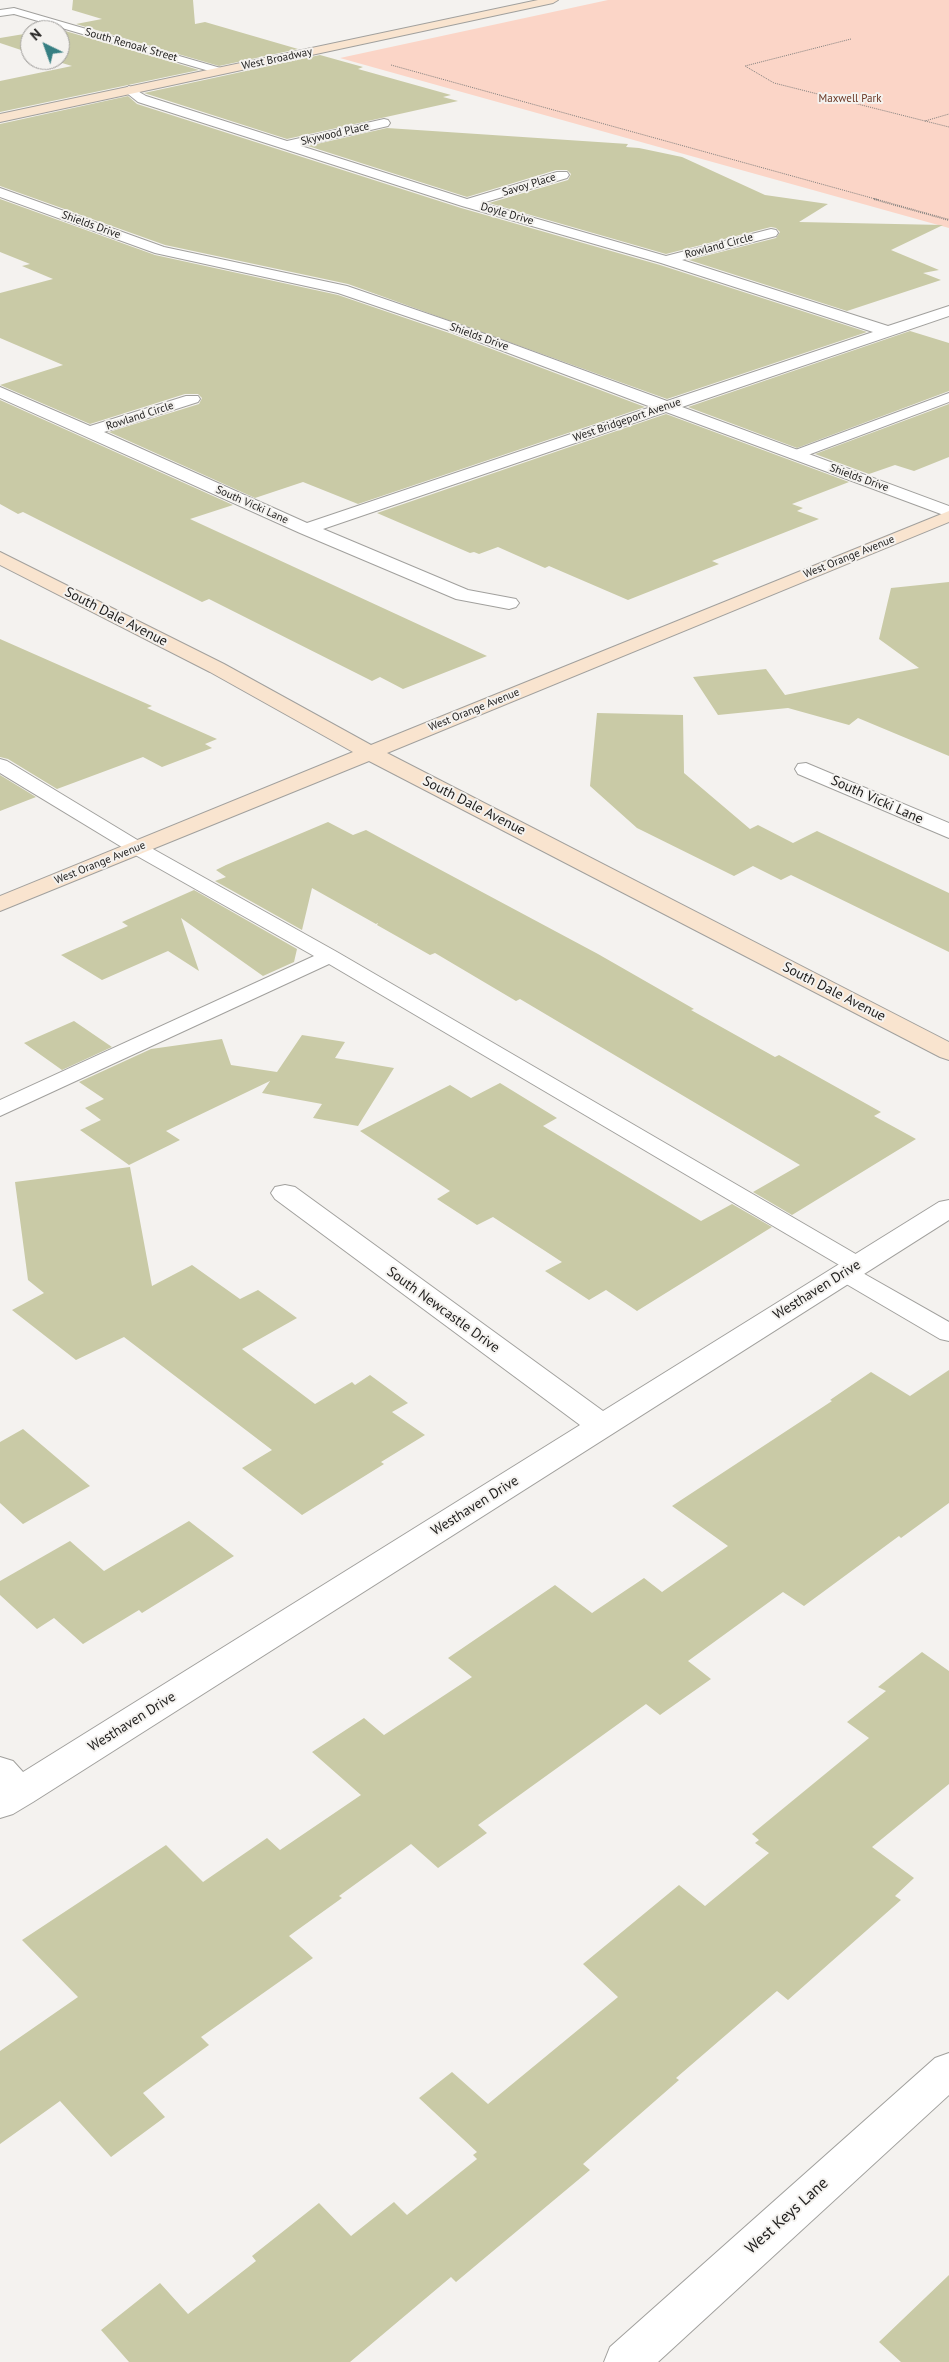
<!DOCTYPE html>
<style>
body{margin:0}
#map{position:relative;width:949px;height:2362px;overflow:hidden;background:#f4f2ef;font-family:"PT Sans",sans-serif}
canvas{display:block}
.north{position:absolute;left:20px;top:20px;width:50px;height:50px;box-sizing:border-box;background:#f4f2ef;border:1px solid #9e9c9a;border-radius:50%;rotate:318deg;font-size:14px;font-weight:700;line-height:20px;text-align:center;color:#1d1c1b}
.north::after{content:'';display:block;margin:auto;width:18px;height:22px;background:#367f82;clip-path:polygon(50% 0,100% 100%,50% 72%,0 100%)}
</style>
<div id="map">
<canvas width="949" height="2362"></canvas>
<div class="north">N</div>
</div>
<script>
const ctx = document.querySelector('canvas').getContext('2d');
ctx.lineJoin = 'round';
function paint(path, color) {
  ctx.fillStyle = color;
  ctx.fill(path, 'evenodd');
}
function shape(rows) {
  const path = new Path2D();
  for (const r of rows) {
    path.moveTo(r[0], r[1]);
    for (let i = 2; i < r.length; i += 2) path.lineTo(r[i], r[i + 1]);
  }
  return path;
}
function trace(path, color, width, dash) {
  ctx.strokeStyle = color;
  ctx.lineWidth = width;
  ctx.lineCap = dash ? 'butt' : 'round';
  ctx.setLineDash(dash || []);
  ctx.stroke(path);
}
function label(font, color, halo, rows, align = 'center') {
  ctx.font = font + ' "PT Sans",sans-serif';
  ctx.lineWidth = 4;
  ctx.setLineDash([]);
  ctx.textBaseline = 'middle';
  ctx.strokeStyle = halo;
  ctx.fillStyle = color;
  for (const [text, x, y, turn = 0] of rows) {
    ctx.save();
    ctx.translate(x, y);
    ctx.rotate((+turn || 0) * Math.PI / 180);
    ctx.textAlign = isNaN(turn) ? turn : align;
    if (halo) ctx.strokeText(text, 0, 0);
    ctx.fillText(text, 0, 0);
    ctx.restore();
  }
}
paint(shape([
 [608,0,949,0,949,228,340,58]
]), '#fbd5c7');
paint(shape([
 [73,0,193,0,195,24,205,22,298,49,219,66,76,24,102,19,72,10],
 [55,28,199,70,0,112,0,81,72,66,52,60,60,60,60,30,44,30],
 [30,33,30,53,0,43,0,38],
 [320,55,363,67,358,69,451,95,443,97,458,101,287,139,144,93],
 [128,96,137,104,461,208,660,265,867,332,667,399,348,284,165,245,0,186,0,124],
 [387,128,628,144,626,147,639,148,682,157,765,195,828,204,799,222,943,225,891,250,939,270,923,273,941,280,847,311,689,260,776,238,780,232,776,228,771,227,666,254,489,203,568,180,571,174,567,170,556,170,467,197,308,146],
 [0,199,155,255,338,295,452,334,645,407,358,504,303,482,255,498,109,432,199,404,202,398,198,394,185,394,90,424,0,385,63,365,0,338,0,293,53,279,22,266,30,264,0,252],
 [910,331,949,343,949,391,797,448,688,407],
 [0,400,233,505,190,519,487,656,403,689,380,677,372,681,209,599,202,602,23,512,18,514,0,504],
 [949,404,949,457,914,471,895,465,869,474,815,454],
 [666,414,849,482,792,504,803,508,797,511,819,519,712,561,719,564,628,600,549,566,545,568,498,547,479,554,474,552,470,553,377,513],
 [949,582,949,756,858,718,849,725,788,708,718,715,693,677,766,669,785,695,919,668,879,639,891,588],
 [0,639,152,706,147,708,217,739,205,744,212,748,162,767,143,757,57,789,8,759,0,757],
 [597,713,683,715,684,773,750,829,758,825,793,843,817,831,949,893,949,952,791,875,781,880,753,866,734,876,637,828,590,786],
 [0,775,36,797,0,811],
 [328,822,353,835,366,830,598,954,694,1009,691,1010,775,1057,779,1055,881,1112,874,1116,916,1139,792,1215,753,1192,800,1165,520,999,516,1001,435,953,430,955,377,925,378,923,376,924,312,888,302,930,215,881,226,877,216,870,226,865],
 [194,890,297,949,294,962,263,976,181,918,199,971,168,951,102,980,61,955,128,926,122,922],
 [74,1021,112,1047,62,1070,24,1043],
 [302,1035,345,1042,335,1058,394,1068,358,1126,313,1118,322,1104,262,1093,270,1081,166,1131,180,1140,129,1165,80,1130,101,1120,85,1108,104,1099,79,1082,151,1049,222,1039,231,1065,277,1072],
 [500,1083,557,1118,543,1126,701,1221,732,1204,772,1227,637,1311,606,1290,589,1300,545,1271,562,1262,493,1217,477,1225,437,1199,450,1191,360,1131,450,1085,471,1098],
 [130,1167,152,1286,192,1265,240,1299,258,1290,297,1318,242,1349,315,1404,352,1382,355,1385,370,1375,408,1403,392,1412,425,1435,381,1462,384,1464,302,1515,242,1468,272,1450,124,1337,76,1360,12,1310,44,1293,28,1280,15,1182],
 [949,1370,949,1503,901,1538,899,1536,804,1606,783,1592,688,1661,711,1679,660,1715,646,1704,478,1825,487,1833,438,1868,411,1844,339,1896,342,1898,289,1936,313,1958,201,2037,209,2045,143,2093,165,2117,111,2157,60,2101,0,2144,0,2051,78,1997,22,1940,166,1845,203,1882,267,1838,280,1850,361,1795,312,1752,364,1718,384,1735,472,1677,448,1658,555,1585,592,1613,644,1578,662,1592,728,1546,672,1506,832,1401,830,1400,871,1372,910,1396],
 [23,1429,90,1486,23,1524,0,1503,0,1442],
 [189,1521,234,1556,142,1613,139,1610,83,1644,54,1618,37,1629,0,1595,0,1581,70,1541,104,1571],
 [922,1652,949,1671,949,1784,872,1847,914,1878,895,1896,901,1900,788,2000,777,1991,676,2078,679,2080,583,2164,590,2170,456,2282,451,2277,350,2362,129,2362,101,2330,160,2283,188,2314,256,2261,252,2256,319,2203,351,2236,394,2202,407,2215,477,2159,473,2155,477,2152,419,2098,452,2072,488,2104,618,1997,583,1964,679,1885,705,1906,769,1853,755,1843,759,1840,752,1834,869,1738,847,1722,886,1691,878,1687],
 [949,2275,949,2362,901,2362,879,2342]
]), '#c9caa6');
const lane = shape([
 [949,393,949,402,800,458,790,458,788,455,790,452,949,393],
 [0,759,7,761,144,844,337,952,866,1260,869,1265,866,1270,861,1272,949,1322,949,1341,940,1339,836,1278,833,1273,836,1268,841,1266,329,964,0,1116,0,1100,314,956,130,852,0,773,0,759]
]);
const street = shape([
 [14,8,224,69,226,71,220,74,216,73,14,14,0,16,0,10,14,8],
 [129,86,146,96,287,141,384,119,388,120,390,123,388,126,301,146,467,199,557,172,567,172,569,175,567,178,482,203,666,256,771,229,776,230,778,233,776,236,682,260,888,326,949,306,949,316,682,407,949,506,949,517,666,412,323,529,468,590,516,599,519,603,516,607,509,609,456,599,300,533,0,398,0,387,90,426,186,396,198,396,200,399,198,402,104,432,307,523,651,407,453,332,338,293,155,253,0,197,0,188,164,247,347,286,463,326,667,401,873,332,661,263,462,206,138,102,123,90,129,86],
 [806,763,949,823,949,838,798,774,795,769,798,764,806,763],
 [285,1185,295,1187,603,1411,939,1202,949,1200,949,1220,33,1802,13,1814,0,1818,0,1757,13,1761,23,1772,580,1425,275,1199,271,1193,275,1187,285,1185],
 [949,2053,949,2095,658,2362,604,2362,610,2347,935,2058,949,2053]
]);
const secondary = shape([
 [538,0,558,0,553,3,0,122,0,114,538,0],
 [949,511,949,522,387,753,949,1042,949,1060,940,1057,369,761,0,911,0,896,353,752,210,672,0,565,0,552,224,664,371,745,949,511]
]);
trace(lane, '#a1a09d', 2);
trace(street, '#a1a09d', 2);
trace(secondary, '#a1a09d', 2);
trace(shape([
 [851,39,745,66,774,83,925,121,949,114],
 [391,65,879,200],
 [925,121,949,127]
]), '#82807e', 1, [1, 1]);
trace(shape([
 [874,199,949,220]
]), '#82807e', 2, [1, 1]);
paint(lane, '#fff');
paint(street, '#fff');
paint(secondary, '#f9e4cf');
label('11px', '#1d1c1b', '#f4f2ef', [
 ["South Renoak Street",131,45,16],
 ["West Broadway",277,59,-12],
 ["Skywood Place",335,134,-13],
 ["Savoy Place",529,185,-17],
 ["Doyle Drive",507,214,16],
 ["Shields Drive",91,225,20],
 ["Rowland Circle",719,246,-15],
 ["Shields Drive",479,337,20],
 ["Rowland Circle",140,416,-18],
 ["West Bridgeport Avenue",627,420,-19],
 ["Shields Drive",859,478,20],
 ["South Vicki Lane",252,505,24],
 ["West Orange Avenue",849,557,-22],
 ["West Orange Avenue",474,710,-22],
 ["West Orange Avenue",100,863,-22]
]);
label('11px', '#693623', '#f4f2ef', [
 ["Maxwell Park",850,99]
]);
label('14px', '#1d1c1b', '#f4f2ef', [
 ["South Dale Avenue",116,617,27],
 ["South Vicki Lane",877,800,24],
 ["South Dale Avenue",474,806,27],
 ["South Dale Avenue",834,992,27],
 ["Westhaven Drive",817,1290,-32],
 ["South Newcastle Drive",443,1310,36],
 ["Westhaven Drive",475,1506,-32],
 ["Westhaven Drive",132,1722,-32]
]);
label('16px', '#1d1c1b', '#f4f2ef', [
 ["West Keys Lane",787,2216,-42]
]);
</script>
